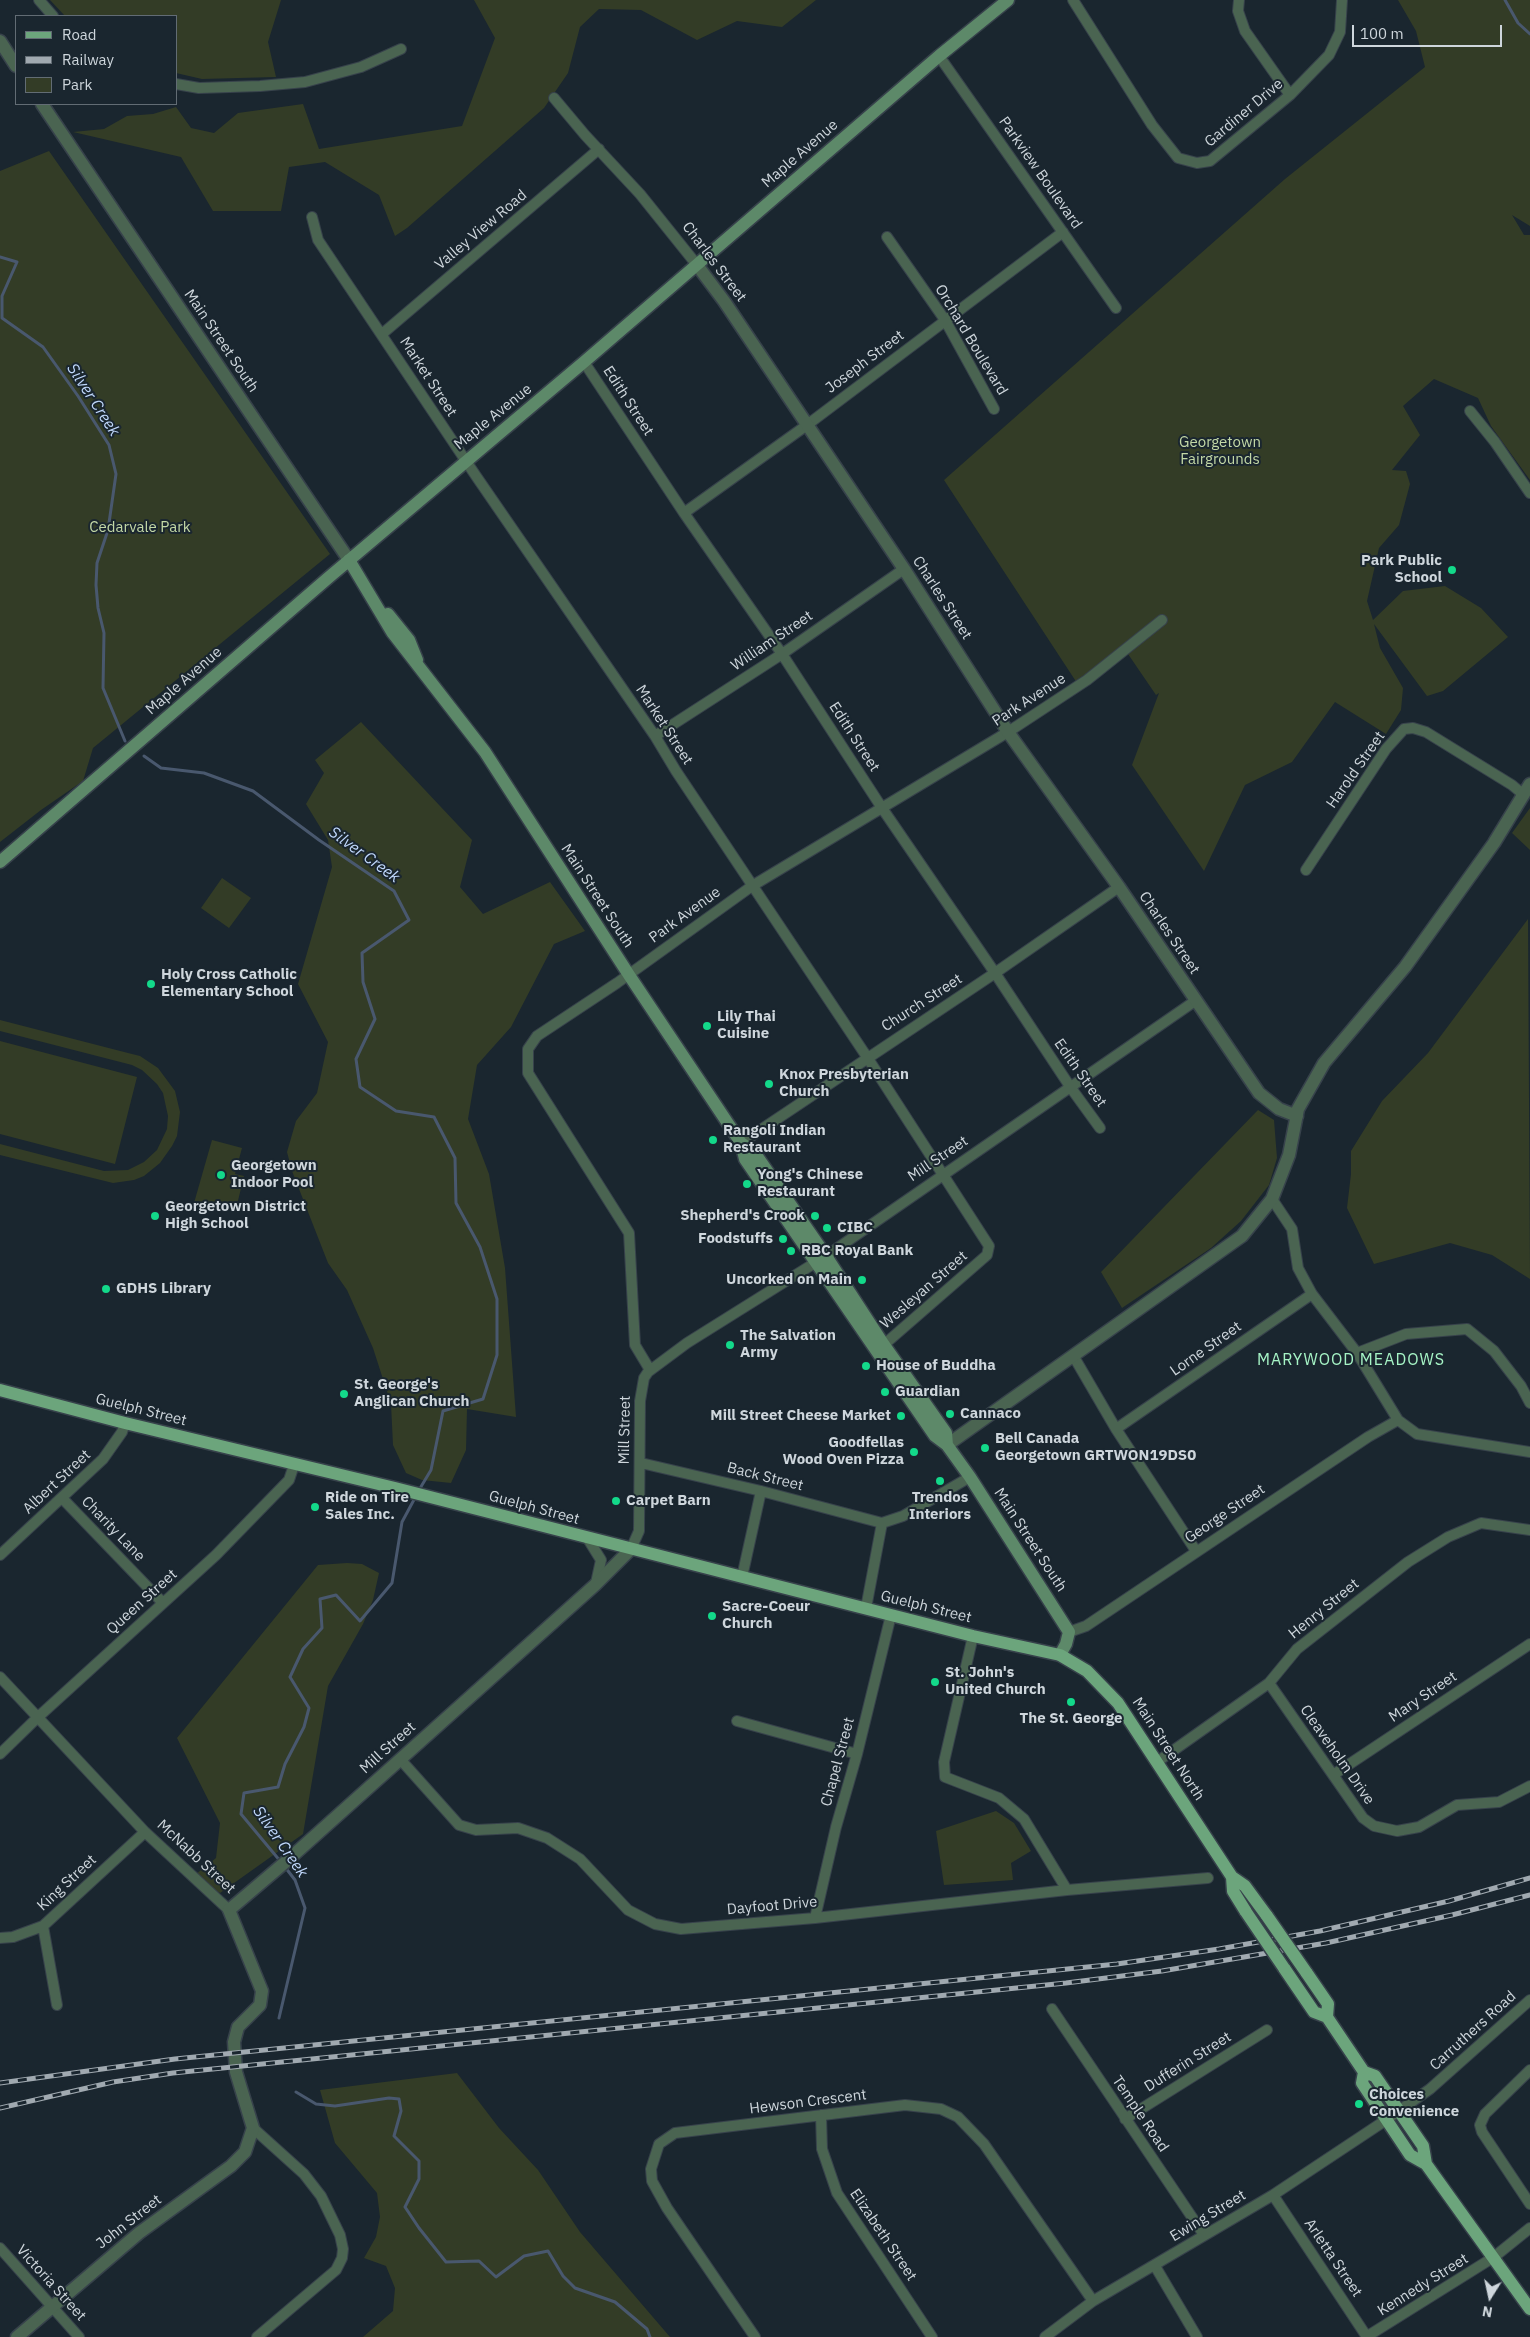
<!DOCTYPE html>
<style>
body{margin:0}
#map{position:relative;width:1530px;height:2337px;overflow:hidden;background:#1a262f;font-family:"IBM Plex Sans",sans-serif}
canvas{display:block}
.legend{position:absolute;left:15px;top:15px;width:162px;height:90px;box-sizing:border-box;background:#1a262f;border:1px solid #626c74;margin:0;padding:6px 9px;list-style:none;font-size:15px;color:#ced6dc}
.legend li{display:flex;align-items:center;gap:10px;height:25px}
.legend b{width:25px;border:1px solid #626c74}
.north{position:absolute;left:1465px;top:2272px;width:50px;height:50px;-webkit-text-stroke:4px #1a262f;paint-order:stroke;rotate:190deg;font-size:14px;font-weight:700;line-height:20px;text-align:center;color:#ced6dc}
.north::after{content:'';display:block;margin:auto;width:18px;height:22px;background:#ced6dc;clip-path:polygon(50% 0,100% 100%,50% 72%,0 100%)}
.scale{position:absolute;left:1352px;top:25px;width:150px;height:22px;box-sizing:border-box;border:2px solid #ced6dc;border-top:0;padding-left:6px;font-size:15px;line-height:18px;white-space:nowrap;color:#ced6dc;-webkit-text-stroke:4px #1a262f;paint-order:stroke}
</style>
<div id="map">
<canvas width="1530" height="2337"></canvas>
<ul class="legend">
<li><b style="height:6px;background:#6ca57c"></b>Road</li>
<li><b style="height:6px;background:#a0a9b0"></b>Railway</li>
<li><b style="height:14px;background:#333c26"></b>Park</li>
</ul>
<div class="north">N</div>
<div class="scale">100 m</div>
</div>
<script>
const ctx = document.querySelector('canvas').getContext('2d');
ctx.lineJoin = 'round';
function paint(path, color) {
  ctx.fillStyle = color;
  ctx.fill(path, 'evenodd');
}
function shape(rows) {
  const path = new Path2D();
  for (const r of rows) {
    path.moveTo(r[0], r[1]);
    for (let i = 2; i < r.length; i += 2) path.lineTo(r[i], r[i + 1]);
  }
  return path;
}
function trace(path, color, width, dash) {
  ctx.strokeStyle = color;
  ctx.lineWidth = width;
  ctx.lineCap = dash ? 'butt' : 'round';
  ctx.setLineDash(dash || []);
  ctx.stroke(path);
}
function label(font, color, halo, rows, align = 'center') {
  ctx.font = font + ' "IBM Plex Sans",sans-serif';
  ctx.lineWidth = 4;
  ctx.setLineDash([]);
  ctx.textBaseline = 'middle';
  ctx.strokeStyle = halo;
  ctx.fillStyle = color;
  for (const [text, x, y, turn = 0] of rows) {
    ctx.save();
    ctx.translate(x, y);
    ctx.rotate((+turn || 0) * Math.PI / 180);
    ctx.textAlign = isNaN(turn) ? turn : align;
    if (halo) ctx.strokeText(text, 0, 0);
    ctx.fillText(text, 0, 0);
    ctx.restore();
  }
}
paint(shape([
 [50,0,281,0,268,42,276,77,202,79,176,73,176,16,65,16],
 [474,0,816,0,782,27,737,21,697,40,641,10,599,9,580,27,568,73,544,108,407,228,395,236,379,195,325,162,289,167,281,211,213,211,181,157,73,132,104,129,127,116,153,114,176,107,191,128,214,133,238,113,303,104,319,149,462,126,495,38],
 [1398,0,1530,0,1530,226,1512,215,1524,235,1530,235,1530,480,1491,426,1478,398,1434,379,1403,406,1420,435,1392,470,1406,471,1410,484,1399,525,1379,548,1367,601,1373,620,1403,591,1445,586,1481,608,1508,637,1443,691,1427,696,1374,624,1380,648,1403,688,1401,710,1386,734,1335,702,1292,762,1245,785,1204,871,1132,765,1159,693,1156,695,1128,654,1077,683,944,480,1285,179,1425,67,1416,31],
 [49,151,330,554,93,748,83,781,41,810,0,842,0,171],
 [361,722,472,840,460,887,483,914,550,882,585,931,554,944,511,1027,477,1065,468,1119,489,1174,505,1268,516,1417,467,1409,466,1450,451,1483,422,1480,406,1473,393,1445,391,1404,373,1348,347,1290,328,1263,292,1171,287,1152,296,1121,317,1093,328,1042,298,984,332,867,328,840,306,804,324,773,315,760],
 [1530,808,1530,850,1512,833],
 [222,878,251,898,229,928,201,908],
 [1528,919,1530,1279,1492,1255,1450,1243,1374,1264,1347,1208,1351,1174,1351,1151,1382,1101,1428,1053],
 [0,1020,128,1053,140,1056,158,1068,175,1091,180,1112,177,1136,172,1146,160,1163,144,1176,134,1180,113,1183,0,1155,0,1144,104,1171,128,1170,144,1162,157,1150,167,1129,168,1116,163,1093,157,1084,142,1070,132,1065,0,1031],
 [0,1041,137,1077,115,1164,0,1134],
 [1258,1110,1274,1120,1277,1158,1269,1185,1241,1221,1211,1248,1122,1308,1101,1272],
 [212,1140,242,1148,235,1174,244,1176,236,1209,225,1206,224,1210,194,1203],
 [347,1563,362,1564,379,1573,373,1600,363,1624,328,1686,303,1834,220,1893,210,1888,196,1874,216,1858,220,1823,177,1738,318,1565],
 [996,1811,1014,1823,1031,1851,1011,1863,1013,1880,944,1885,936,1831],
 [457,2073,499,2128,538,2170,580,2232,670,2337,363,2337,393,2311,395,2288,386,2266,364,2258,376,2237,380,2217,377,2193,335,2143,320,2090]
]), '#333c26');
trace(shape([
 [1505,0,1518,23,1530,34],
 [0,257,17,262,2,296,2,318,43,347,78,396,109,445,116,474,108,530,97,563,96,585,98,608,104,633,103,688,125,741],
 [144,756,161,768,204,773,253,791,319,840,394,891,409,920,362,953,363,982,375,1019,356,1059,360,1087,396,1111,434,1117,455,1158,456,1203,480,1247,497,1299,497,1355,483,1399,443,1411,431,1470,419,1490],
 [281,1862,241,1814,244,1793,278,1787,285,1764,304,1727,309,1708,290,1677,303,1649,322,1628,320,1599,336,1595,360,1621,392,1583,402,1522,416,1496],
 [279,2018,305,1908,295,1880,285,1867],
 [296,2092,316,2104,335,2106,389,2098,399,2099,401,2111,394,2136,419,2161,419,2179,405,2207,419,2228,446,2262,479,2261,496,2277,524,2256,548,2251,563,2276,575,2288,615,2302,647,2329,650,2337]
]), '#49586e', 3);
const minor = shape([
 [39,0,53,16],
 [1073,0,1152,125,1178,158,1197,163,1210,161,1290,95,1329,55,1340,32,1342,0],
 [1239,0,1238,11,1245,31,1290,95],
 [939,56,1116,308],
 [176,84,199,88,260,86,305,82,361,67,401,49],
 [554,98,585,135,640,194,697,265],
 [312,217,318,240,476,476,655,736,676,771,867,1057,989,1246,987,1255,879,1349],
 [887,237,945,320,994,409],
 [382,334,599,149],
 [584,362,684,513,782,654,882,808,995,973,1071,1088,1100,1128],
 [1470,411,1495,442,1530,493],
 [684,513,807,425,1063,232],
 [655,736,782,654,904,569],
 [1306,870,1386,749,1404,729,1413,728,1426,732,1512,785,1524,795],
 [741,1143,995,973,1119,887],
 [1272,1199,1292,1229,1298,1268,1312,1294,1357,1353,1398,1420,1417,1434,1530,1452],
 [1357,1353,1406,1334,1467,1329,1494,1351,1521,1386,1530,1403],
 [1074,1357,1116,1429,1196,1551],
 [650,1370,635,1345,629,1233,528,1073,528,1049,537,1036,617,983,752,886,1008,732,1087,680,1162,620],
 [1116,1429,1312,1294],
 [641,1463,761,1491,882,1523],
 [62,1498,163,1603],
 [882,1523,903,1516,970,1477],
 [588,1539,601,1560,596,1583],
 [631,1549,639,1531,640,1401,644,1378,648,1372,687,1343,826,1256,1195,1001],
 [0,1555,103,1459,122,1432,125,1423],
 [742,1577,761,1491],
 [866,1608,882,1523],
 [1069,1632,1086,1626,1368,1437,1398,1420],
 [973,1636,944,1762,945,1777,999,1798,1024,1819,1067,1890],
 [0,1677,145,1832,229,1910],
 [1269,1683,1363,1818,1374,1826,1397,1831,1419,1827,1457,1805,1499,1802,1530,1786],
 [737,1721,857,1754],
 [0,1754,37,1718,216,1555,289,1480,294,1465],
 [400,1759,459,1825,476,1830,518,1828,547,1838,580,1859,628,1910,655,1924,681,1929,815,1918,1067,1890,1208,1878],
 [1157,1762,1269,1683,1297,1649,1408,1562,1448,1537,1481,1523,1530,1530],
 [1333,1775,1530,1644],
 [815,1918,836,1827,857,1754,891,1615],
 [43,1926,57,2005],
 [0,1938,13,1937,43,1926,145,1832],
 [1052,2009,1204,2235],
 [1530,2070,1485,2114,1480,2125,1482,2132,1530,2204],
 [821,2115,822,2149,837,2193,932,2337],
 [1125,2119,1267,2030],
 [253,2128,304,2174,321,2196,340,2235,343,2249,342,2258,336,2270,257,2337],
 [1273,2195,1367,2337],
 [0,2248,79,2337],
 [1155,2266,1197,2337],
 [755,2337,667,2208,652,2181,651,2169,659,2144,675,2133,905,2105,941,2109,958,2117,984,2144,1093,2301],
 [1045,2337,1093,2301,1273,2195,1386,2120,1430,2089,1530,2000],
 [1366,2337,1494,2257,1530,2228]
]);
const tertiary = shape([
 [0,41,16,66],
 [42,104,349,560],
 [697,265,724,301,904,569,1008,732,1119,887,1259,1093,1279,1109,1297,1116],
 [947,1445,1242,1236,1272,1199,1289,1155,1298,1109,1324,1063,1405,967,1494,843,1530,784],
 [17,2337,139,2233,231,2166,245,2152,253,2128,236,2072,234,2042,238,2027,260,2005,262,1991,229,1910,289,1859,595,1585,631,1549]
]);
const secondary = shape([
 [349,560,392,632,485,752,629,975,741,1143,745,1159,935,1436,947,1445,970,1477,1069,1632,1066,1644,1060,1655],
 [388,614,409,640,417,660],
 [0,862,328,578,584,362,939,56,1008,0],
 [741,1143,754,1152,826,1256,884,1345,946,1433,947,1445]
]);
const primary = shape([
 [0,1390,125,1423,395,1488,973,1636,1060,1655,1087,1671,1118,1703,1232,1877,1245,1886,1267,1916],
 [1232,1877,1233,1891,1246,1912],
 [1284,1968,1314,2012,1327,2017,1364,2072,1375,2076,1423,2146,1426,2164],
 [1306,1972,1328,2004,1327,2017],
 [1364,2072,1362,2083,1410,2155,1426,2164,1530,2309]
]);
trace(minor, '#37424b', 12);
trace(tertiary, '#37424b', 15);
trace(secondary, '#37424b', 15);
trace(primary, '#37424b', 15);
trace(minor, '#4a6451', 10);
trace(tertiary, '#4a6451', 12);
trace(secondary, '#5d8969', 12);
trace(primary, '#6ca57c', 12);
const rail = shape([
 [0,2083,175,2059,1117,1964,1219,1949,1320,1931,1449,1901,1530,1878],
 [0,2108,113,2082,173,2073,1066,1983,1162,1971,1326,1943,1452,1915,1530,1895]
]);
trace(rail, '#a0a9b0', 5);
trace(rail, '#1a262f', 3, [9]);
const primaryBridge = shape([
 [1246,1912,1284,1968],
 [1267,1916,1306,1972]
]);
trace(primaryBridge, '#37424b', 15, []);
trace(primaryBridge, '#6ca57c', 12);
for (const [x, y, r, color] of [
 [1452,570,5,"#13d98a"],
 [151,984,5,"#13d98a"],
 [707,1026,5,"#13d98a"],
 [769,1084,5,"#13d98a"],
 [713,1140,5,"#13d98a"],
 [221,1175,5,"#13d98a"],
 [747,1184,5,"#13d98a"],
 [155,1216,5,"#13d98a"],
 [815,1216,5,"#13d98a"],
 [827,1228,5,"#13d98a"],
 [783,1239,5,"#13d98a"],
 [791,1251,5,"#13d98a"],
 [862,1280,5,"#13d98a"],
 [106,1289,5,"#13d98a"],
 [730,1345,5,"#13d98a"],
 [866,1366,5,"#13d98a"],
 [885,1392,5,"#13d98a"],
 [344,1394,5,"#13d98a"],
 [950,1414,5,"#13d98a"],
 [901,1416,5,"#13d98a"],
 [985,1448,5,"#13d98a"],
 [914,1452,5,"#13d98a"],
 [940,1481,5,"#13d98a"],
 [616,1501,5,"#13d98a"],
 [315,1507,5,"#13d98a"],
 [712,1616,5,"#13d98a"],
 [935,1682,5,"#13d98a"],
 [1071,1702,5,"#13d98a"],
 [1359,2104,5,"#13d98a"]
]) {
  const dot = new Path2D();
  dot.arc(x, y, r, 0, 2 * Math.PI);
  ctx.fillStyle = color;
  ctx.fill(dot);
  trace(dot, '#1a262f', 2);
}
label('15px', '#ced6dc', '#1a262f', [
 ["Gardiner Drive",1244,113,-40],
 ["Maple Avenue",800,154,-41],
 ["Parkview Boulevard",1040,173,55],
 ["Valley View Road",481,230,-40],
 ["Charles Street",714,262,53],
 ["Orchard Boulevard",971,340,59],
 ["Main Street South",221,341,56],
 ["Joseph Street",865,362,-37],
 ["Market Street",428,377,57],
 ["Edith Street",628,401,57],
 ["Maple Avenue",493,417,-39],
 ["Charles Street",942,598,57],
 ["William Street",772,641,-34],
 ["Maple Avenue",184,681,-41],
 ["Park Avenue",1029,700,-33],
 ["Market Street",664,725,57],
 ["Edith Street",854,737,57],
 ["Harold Street",1356,770,-55],
 ["Main Street South",597,896,57],
 ["Park Avenue",685,915,-36],
 ["Charles Street",1169,933,56],
 ["Church Street",922,1003,-33],
 ["Edith Street",1080,1073,55],
 ["Mill Street",938,1159,-34],
 ["Wesleyan Street",924,1290,-41],
 ["Lorne Street",1206,1349,-35],
 ["Guelph Street",141,1410,14],
 ["Mill Street",625,1430,-89],
 ["Back Street",765,1477,14],
 ["Albert Street",57,1482,-43],
 ["Guelph Street",534,1508,15],
 ["George Street",1225,1514,-34],
 ["Charity Lane",113,1529,46],
 ["Main Street South",1030,1540,57],
 ["Queen Street",142,1602,-42],
 ["Guelph Street",926,1607,14],
 ["Henry Street",1324,1609,-39],
 ["Mary Street",1423,1697,-34],
 ["Mill Street",388,1748,-42],
 ["Main Street North",1168,1749,57],
 ["Cleaveholm Drive",1337,1755,55],
 ["Chapel Street",838,1762,-75],
 ["McNabb Street",196,1857,43],
 ["King Street",67,1883,-43],
 ["Dayfoot Drive",772,1906,-5],
 ["Carruthers Road",1473,2031,-42],
 ["Dufferin Street",1188,2062,-32],
 ["Hewson Crescent",808,2102,-7],
 ["Temple Road",1140,2114,56],
 ["Ewing Street",1208,2216,-31],
 ["John Street",129,2222,-38],
 ["Elizabeth Street",883,2235,56],
 ["Arletta Street",1333,2258,56],
 ["Victoria Street",51,2283,48],
 ["Kennedy Street",1423,2285,-32]
]);
label('15px', '#c3d8a6', '#1a262f', [
 ["Georgetown",1220,443],
 ["Fairgrounds",1220,460],
 ["Cedarvale Park",140,528]
]);
label('bold 15px', '#ced6dc', '#1a262f', [
 ["Park Public",1442,561,"right"],
 ["School",1442,578,"right"],
 ["Holy Cross Catholic",161,975],
 ["Elementary School",161,992],
 ["Lily Thai",717,1017],
 ["Cuisine",717,1034],
 ["Knox Presbyterian",779,1075],
 ["Church",779,1092],
 ["Rangoli Indian",723,1131],
 ["Restaurant",723,1148],
 ["Georgetown",231,1166],
 ["Indoor Pool",231,1183],
 ["Yong's Chinese",757,1175],
 ["Restaurant",757,1192],
 ["Georgetown District",165,1207],
 ["High School",165,1224],
 ["Shepherd's Crook",805,1216,"right"],
 ["CIBC",837,1228],
 ["Foodstuffs",773,1239,"right"],
 ["RBC Royal Bank",801,1251],
 ["Uncorked on Main",852,1280,"right"],
 ["GDHS Library",116,1289],
 ["The Salvation",740,1336],
 ["Army",740,1353],
 ["House of Buddha",876,1366],
 ["St. George's",354,1385],
 ["Anglican Church",354,1402],
 ["Guardian",895,1392],
 ["Cannaco",960,1414],
 ["Mill Street Cheese Market",891,1416,"right"],
 ["Bell Canada",995,1439],
 ["Georgetown GRTWON19DS0",995,1456],
 ["Goodfellas",904,1443,"right"],
 ["Wood Oven Pizza",904,1460,"right"],
 ["Ride on Tire",325,1498],
 ["Sales Inc.",325,1515],
 ["Trendos",940,1498,"center"],
 ["Interiors",940,1515,"center"],
 ["Carpet Barn",626,1501],
 ["Sacre-Coeur",722,1607],
 ["Church",722,1624],
 ["St. John's",945,1673],
 ["United Church",945,1690],
 ["The St. George",1071,1719,"center"],
 ["Choices",1369,2095],
 ["Convenience",1369,2112]
], 'left');
label('italic 16px', '#c0d8fc', '#1a262f', [
 ["Silver Creek",93,400,57],
 ["Silver Creek",364,855,36],
 ["Silver Creek",280,1842,55]
]);
ctx.letterSpacing = '1px';
label('16px', '#a6f4c6', '#1a262f', [
 ["MARYWOOD MEADOWS",1351,1360]
]);
ctx.letterSpacing = '0px';
</script>
